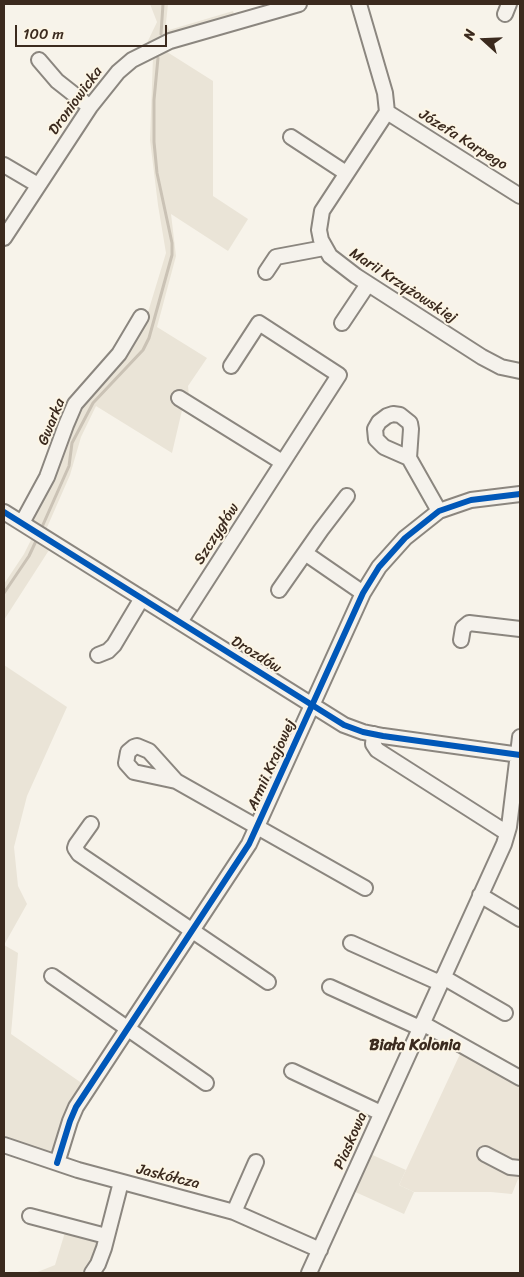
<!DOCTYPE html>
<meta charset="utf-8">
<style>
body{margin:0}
#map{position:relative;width:524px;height:1277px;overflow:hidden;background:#f7f3ea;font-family:Sriracha,sans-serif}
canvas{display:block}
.frame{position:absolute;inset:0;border:5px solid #3b2a1e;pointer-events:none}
.north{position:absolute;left:459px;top:15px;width:50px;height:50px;-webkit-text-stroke:4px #fcf5e5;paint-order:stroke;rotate:290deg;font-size:14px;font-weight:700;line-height:20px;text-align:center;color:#3b2a1e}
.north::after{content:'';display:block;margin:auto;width:18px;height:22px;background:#3b2a1e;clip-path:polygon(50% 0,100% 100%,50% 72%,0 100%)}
.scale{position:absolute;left:15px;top:25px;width:152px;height:22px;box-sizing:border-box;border:2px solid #3b2a1e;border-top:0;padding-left:6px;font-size:15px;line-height:18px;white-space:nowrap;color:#3b2a1e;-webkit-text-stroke:4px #fcf5e5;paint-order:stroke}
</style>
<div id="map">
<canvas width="524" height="1277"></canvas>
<div class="frame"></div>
<div class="north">N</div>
<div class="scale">100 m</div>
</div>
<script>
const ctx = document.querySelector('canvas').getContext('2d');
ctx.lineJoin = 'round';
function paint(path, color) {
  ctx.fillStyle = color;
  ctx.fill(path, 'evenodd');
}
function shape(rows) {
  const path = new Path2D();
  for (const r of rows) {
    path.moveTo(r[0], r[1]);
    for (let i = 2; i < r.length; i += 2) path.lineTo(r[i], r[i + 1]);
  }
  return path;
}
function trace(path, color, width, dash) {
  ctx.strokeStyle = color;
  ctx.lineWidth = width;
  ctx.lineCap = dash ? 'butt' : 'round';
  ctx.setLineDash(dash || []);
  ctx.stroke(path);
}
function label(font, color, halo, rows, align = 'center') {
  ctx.font = font + ' Sriracha,sans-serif';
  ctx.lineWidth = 4;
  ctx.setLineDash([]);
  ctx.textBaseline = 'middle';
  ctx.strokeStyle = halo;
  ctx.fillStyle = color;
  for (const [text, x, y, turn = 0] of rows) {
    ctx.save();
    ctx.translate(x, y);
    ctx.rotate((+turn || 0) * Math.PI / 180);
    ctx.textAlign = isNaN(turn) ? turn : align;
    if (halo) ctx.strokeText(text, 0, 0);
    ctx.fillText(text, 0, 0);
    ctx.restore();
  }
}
paint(shape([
 [461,1052,520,1086,520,1180,518,1179,512,1194,491,1192,414,1192,399,1185]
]), '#ebe4d7');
paint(shape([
 [150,4,168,4,166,23,169,30,233,11,234,14,166,35,146,45,157,22],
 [164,50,213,81,213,196,248,219,228,251,171,214,176,256,157,327,207,358,188,386,189,396,183,406,172,453,96,406,81,437,70,475,45,532,26,521,85,397,145,322,166,253,158,205,150,140,153,57],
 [33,536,51,547,4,620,4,584,24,554],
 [4,665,67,707,27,796,14,847,18,886,27,904,4,945,18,953,11,1034,83,1084,56,1148,47,1153,4,1139],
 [368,1153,406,1170,399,1185,414,1192,404,1214,351,1190],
 [66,1229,97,1238,100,1247,87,1273,35,1273,55,1265]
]), '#eae4d7');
trace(shape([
 [161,34,163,4],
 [42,527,69,466,72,443,93,403,143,350,149,338,172,255,172,243,157,173,154,142,154,100,158,58],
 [4,593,29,556,36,541]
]), '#cac2b5', 3);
const minor = shape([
 [359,4,385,93,387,112,322,211,319,230,321,240,330,256,356,276,482,357,501,367,520,371],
 [505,14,509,4],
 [39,60,57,81,90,107],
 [387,112,520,196],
 [291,137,346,173],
 [4,165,38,185],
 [4,238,90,107,118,72,132,60,170,41,299,4],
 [266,272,276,257,324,248],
 [342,323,368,284],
 [179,398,282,462],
 [409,458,384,447,376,439,375,429,379,422,387,416,393,414,400,415,410,423,411,429,409,458,439,511],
 [4,512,344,725,363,732,383,736,520,755],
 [22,523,47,477,66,425,75,404,119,354,141,317],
 [305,553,363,593],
 [279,590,321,530,347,496],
 [180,622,339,375,259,323,231,366],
 [461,640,463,628,469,623,520,629],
 [98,655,108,651,114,645,142,598],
 [374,734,373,744,377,750,507,833],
 [176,781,149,751,137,746,134,747,128,752,126,763,134,772,176,781,365,888],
 [91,824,76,845,75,848,79,854,268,982],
 [480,895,520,919],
 [351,943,440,983],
 [52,976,206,1083],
 [443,977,505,1013],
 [330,987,420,1028],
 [422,1023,520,1078],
 [292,1071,381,1113],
 [4,1145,78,1170,234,1212,320,1250],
 [485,1154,510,1167,520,1168],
 [57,1163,70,1121,76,1107,249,844,363,593,379,567,405,538,439,511,471,500,520,494],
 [234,1212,256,1162],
 [30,1216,106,1236],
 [92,1273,98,1264,104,1248,121,1182],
 [309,1273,504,844,509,827,520,737]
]);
trace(minor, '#8b867f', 18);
trace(minor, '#f5f2ec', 14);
trace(shape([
 [4,512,344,725,363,732,383,736,520,755],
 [57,1163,70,1121,76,1107,249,844,363,593,379,567,405,538,439,511,471,500,520,494]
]), '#0057b8', 6);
label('15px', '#3b2a1e', '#fcf5e5', [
 ["Droniowicka",76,101,-54],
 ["Józefa Karpego",463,140,32],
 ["Marii Krzyżowskiej",403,286,33],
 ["Gwarka",52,422,-68],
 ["Szczygłów",217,534,-57],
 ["Drozdów",256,655,32],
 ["Armii Krajowej",272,765,-66],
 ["Piaskowa",351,1141,-66],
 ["Jaskółcza",168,1177,14]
]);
label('bold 16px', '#3b2a1e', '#fcf5e5', [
 ["Biała Kolonia",415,1046]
]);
</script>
